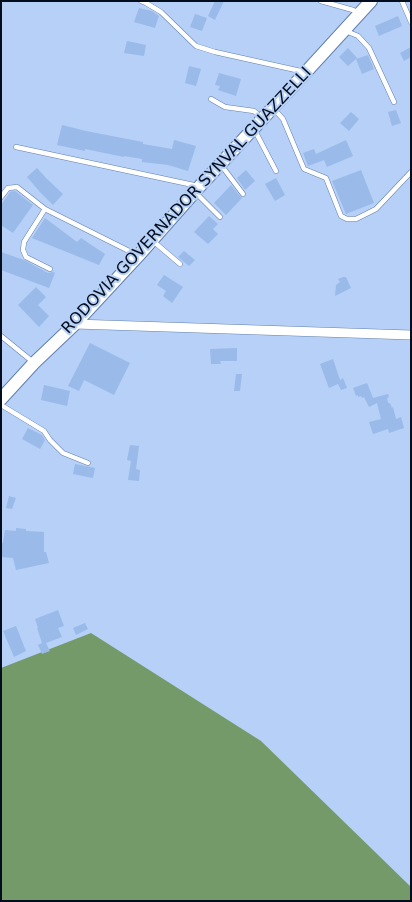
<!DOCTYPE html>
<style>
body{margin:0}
#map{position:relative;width:412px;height:902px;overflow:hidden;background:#b6d0f7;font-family:"DejaVu Sans",sans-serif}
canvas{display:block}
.frame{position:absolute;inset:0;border:2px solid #040d1d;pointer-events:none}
</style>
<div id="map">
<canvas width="412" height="902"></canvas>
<div class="frame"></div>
</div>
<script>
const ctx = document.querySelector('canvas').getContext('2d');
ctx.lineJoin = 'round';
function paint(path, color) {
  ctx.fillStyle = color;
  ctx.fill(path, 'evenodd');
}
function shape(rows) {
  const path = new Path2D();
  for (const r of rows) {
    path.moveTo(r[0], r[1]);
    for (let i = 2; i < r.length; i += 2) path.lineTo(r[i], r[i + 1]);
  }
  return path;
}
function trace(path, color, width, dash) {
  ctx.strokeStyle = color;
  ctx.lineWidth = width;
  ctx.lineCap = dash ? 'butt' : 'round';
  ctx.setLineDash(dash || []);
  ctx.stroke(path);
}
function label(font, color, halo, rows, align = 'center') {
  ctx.font = font + ' "DejaVu Sans",sans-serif';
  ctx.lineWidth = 4;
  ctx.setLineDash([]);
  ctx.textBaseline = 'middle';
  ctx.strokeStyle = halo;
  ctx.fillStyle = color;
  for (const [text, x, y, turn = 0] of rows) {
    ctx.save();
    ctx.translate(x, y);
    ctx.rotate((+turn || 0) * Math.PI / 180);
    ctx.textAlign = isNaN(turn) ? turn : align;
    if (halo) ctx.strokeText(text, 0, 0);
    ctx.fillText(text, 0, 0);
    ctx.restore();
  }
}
paint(shape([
 [91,633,261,741,411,887,411,901,1,901,1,668]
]), '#739a68');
paint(shape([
 [215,1,224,1,215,20,208,16],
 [139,8,152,11,159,16,155,28,134,22],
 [195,14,207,18,202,31,190,27],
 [398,16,402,26,379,36,375,26],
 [127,41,146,45,144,56,124,53],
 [411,47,411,57,404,61,400,53],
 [348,48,357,58,348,66,339,57],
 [368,55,374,69,362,74,356,59],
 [189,66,201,69,196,86,185,83],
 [219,73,241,79,236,96,218,90,220,86,215,85],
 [396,110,401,123,392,126,388,112],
 [351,112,359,119,349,131,340,123],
 [62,125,86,131,143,142,143,144,172,149,174,140,196,146,188,171,168,165,142,162,142,159,124,156,124,157,85,149,85,151,57,145],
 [346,140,353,156,327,167,324,160,308,166,303,153,314,149,316,154],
 [37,168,46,178,63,194,53,205,40,192,27,177],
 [246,170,255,181,245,190,237,178],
 [361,170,374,203,346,214,332,181],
 [276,178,285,195,275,201,265,184],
 [231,185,240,196,242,198,226,215,214,203],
 [15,191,33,205,13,233,1,225,1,205,10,192],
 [209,216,218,224,213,229,218,234,208,244,194,232],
 [45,218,77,242,81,238,105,254,99,265,32,238],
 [184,251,195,260,189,266,178,257],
 [1,252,24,260,48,273,53,272,55,273,49,288,1,270],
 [164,275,183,287,172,303,163,296,166,291,157,285],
 [343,277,346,277,351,288,335,296,336,285,340,282,338,279],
 [36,287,46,297,38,305,49,316,39,327,18,305],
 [90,343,130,363,114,395,84,380,79,391,68,386],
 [237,348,237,361,220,361,221,364,211,364,210,349],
 [333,359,340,380,343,378,347,388,341,390,338,384,329,388,320,364],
 [236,374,242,374,240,391,234,391],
 [367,383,373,398,388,394,389,397,387,398,388,403,390,403,392,408,393,407,396,419,401,417,404,428,389,433,388,429,373,434,369,422,381,419,377,403,369,407,364,397,362,398,361,396,358,397,358,395,356,396,353,388],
 [44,385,70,391,67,406,41,400],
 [28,428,42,435,45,440,40,449,22,439],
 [130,445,139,446,136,469,140,470,139,481,128,480,131,461,127,460],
 [75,464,95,468,93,478,73,474],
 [9,496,16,498,12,509,6,508],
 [16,528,26,529,26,531,44,532,44,552,46,552,49,563,16,570,13,558,1,557,1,546,2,543,3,543,5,530,16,531],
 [58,610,64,626,58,628,62,637,46,643,50,651,42,654,38,645,42,643,37,628,38,628,35,619],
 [85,623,88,629,76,635,73,628],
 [16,626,26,651,14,657,3,631]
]), '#9abaea');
const lane = shape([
 [141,1,146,3,161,12,196,46,215,52,305,72],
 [321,1,353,10,359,13],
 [402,1,411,22],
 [346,31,358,36,369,48,394,102],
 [211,99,225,107,254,111,262,118],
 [274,109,283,119,304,169,326,178,341,216,347,219,356,219,376,209,411,172],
 [254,129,276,171],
 [16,147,198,186],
 [221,165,243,194],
 [196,193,220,217],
 [1,197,8,188,17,187,45,209,137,255],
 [45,209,24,242,23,250,26,257,50,269],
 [153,241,180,264],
 [1,336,33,362],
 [1,405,44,431,50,440,63,453,88,463]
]);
const street = shape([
 [75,324,411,335]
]);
const secondary = shape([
 [1,399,34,363,75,324,138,256,199,187,306,72,371,1]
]);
trace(lane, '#627fac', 5.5);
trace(street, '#627fac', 10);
trace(secondary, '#627fac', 14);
trace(lane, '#fff', 4.5);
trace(street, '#fff', 9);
trace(secondary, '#fff', 12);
label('16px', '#040d1d', '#b6d0f7', [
 ["RODOVIA GOVERNADOR SYNVAL GUAZZELLI",187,201,-47]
]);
</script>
